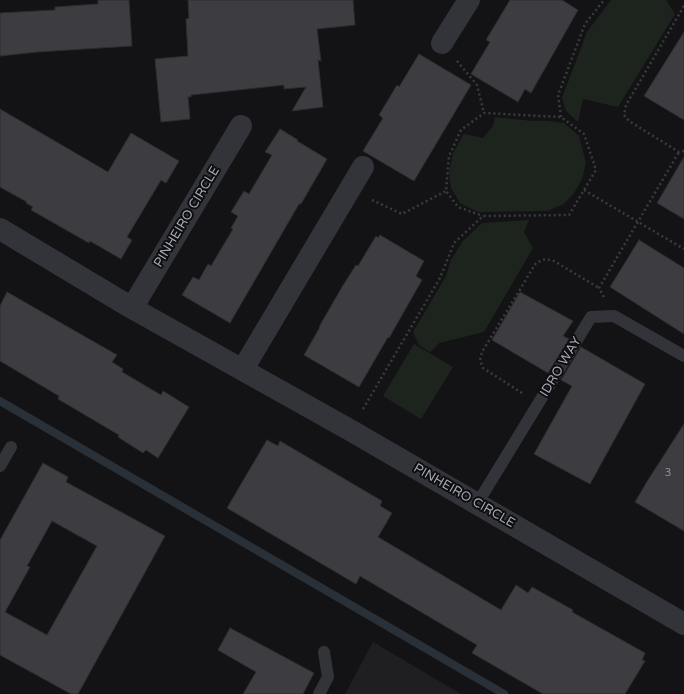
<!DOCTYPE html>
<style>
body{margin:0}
canvas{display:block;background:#131214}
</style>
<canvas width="684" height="694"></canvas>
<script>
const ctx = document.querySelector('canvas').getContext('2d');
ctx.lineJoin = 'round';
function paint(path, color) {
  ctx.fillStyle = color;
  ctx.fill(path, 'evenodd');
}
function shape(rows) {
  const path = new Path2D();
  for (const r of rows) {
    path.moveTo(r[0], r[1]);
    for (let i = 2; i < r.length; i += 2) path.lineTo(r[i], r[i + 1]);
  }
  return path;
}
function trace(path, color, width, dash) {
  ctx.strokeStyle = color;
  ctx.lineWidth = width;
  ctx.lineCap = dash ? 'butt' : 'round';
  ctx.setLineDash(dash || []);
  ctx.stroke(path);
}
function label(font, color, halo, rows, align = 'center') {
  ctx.font = font + ' "Varela Round",sans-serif';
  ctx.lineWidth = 4;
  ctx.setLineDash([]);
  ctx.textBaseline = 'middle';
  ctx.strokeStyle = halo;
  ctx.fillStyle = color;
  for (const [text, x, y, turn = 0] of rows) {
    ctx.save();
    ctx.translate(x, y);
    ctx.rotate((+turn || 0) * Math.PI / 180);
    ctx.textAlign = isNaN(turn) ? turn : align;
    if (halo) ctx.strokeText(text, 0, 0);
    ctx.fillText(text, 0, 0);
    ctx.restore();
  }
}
paint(shape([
 [373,642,461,694,345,694]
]), '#1f1e21');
paint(shape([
 [611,0,666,0,675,14,618,107,583,99,578,122,566,111,562,98,587,32],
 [495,117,532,121,547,121,564,123,579,136,586,163,582,179,574,193,564,204,547,211,478,212,460,203,451,188,449,172,453,153,464,134,483,138,493,126],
 [529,220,524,232,533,248,484,332,439,343,430,352,419,345,413,332,446,276,451,260,462,242,482,223],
 [414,344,453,367,421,419,383,396]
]), '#1d241e');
trace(shape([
 [0,401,504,694]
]), '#293038', 8);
const building = shape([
 [98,0,129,0,132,46,37,52,0,56,0,13,55,10,55,7,98,4,98,0],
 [188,0,353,0,355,25,317,29,321,61,318,60,323,107,292,111,306,87,284,89,284,85,191,95,191,97,188,97,190,119,161,122,155,59,188,56,186,19,189,18,188,0],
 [510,0,562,0,578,10,531,93,525,89,518,102,471,74,490,42,486,40,510,0],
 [684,32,684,120,644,96,684,32],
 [419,54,471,85,414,181,363,151,383,118,379,115,397,85,399,87,419,54],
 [0,109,108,172,131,133,179,161,166,183,161,180,127,237,132,240,121,259,90,241,89,243,31,210,33,207,26,203,27,202,0,187,0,109],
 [280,129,298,140,297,141,327,159,301,204,299,204,230,323,182,295,193,277,199,280,208,264,211,266,233,229,231,228,238,216,231,212,244,191,249,194,272,155,265,152,280,129],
 [684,157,684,219,657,203,684,157],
 [380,235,424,261,416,276,422,280,389,338,388,337,359,387,304,355,320,327,319,327,342,287,356,265,358,266,376,236,378,238,380,235],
 [639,240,684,268,684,334,610,287,639,240],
 [7,292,117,355,112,362,123,369,122,372,161,395,163,391,189,407,158,458,146,450,143,453,118,437,119,435,58,399,59,396,0,361,0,306,7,292],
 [520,292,573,321,563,336,569,339,548,373,492,340,520,292],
 [581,347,645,384,590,484,534,454,572,386,561,380,581,347],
 [684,424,684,531,635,502,648,480,684,424],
 [267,440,278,446,280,441,382,501,380,506,392,513,378,537,501,610,516,585,528,593,532,587,573,610,572,612,645,653,642,660,645,661,625,694,543,694,472,653,477,645,360,576,356,584,227,508,267,440],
 [43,463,68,477,66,482,165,536,78,694,71,694,0,655,0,540,43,463],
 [52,521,97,546,47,635,5,612,30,567,27,566,52,521],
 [230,628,314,673,303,694,243,694,256,672,218,650,230,628]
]);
paint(building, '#3d3d41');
trace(building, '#2d2c30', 1);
trace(shape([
 [684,6,626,105,624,115,629,121,679,152,684,151],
 [457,61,477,85,484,113],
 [561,117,558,95,585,24,604,0],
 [584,190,684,249],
 [372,200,402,214,446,191],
 [604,297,599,288,679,152],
 [522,393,483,368,480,360,482,352,536,263,545,259,554,261,599,288],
 [363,409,440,278,454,243,483,216,569,215,596,170,584,134,561,117,484,113,461,130,449,156,446,191,458,207,483,216]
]), '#393b40', 2.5, [2, 3]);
trace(shape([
 [0,466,11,447],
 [477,504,591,317,614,316,684,356],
 [319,694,328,677,324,652]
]), '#333439', 12);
trace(shape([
 [442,43,469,0],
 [0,229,132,308,350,430,684,624],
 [132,308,241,126],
 [243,369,363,167]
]), '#333439', 22);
label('11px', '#8a8d98', null, [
 ["3",668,473]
]);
label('13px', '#a4a8b5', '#0e0d0f', [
 ["PINHEIRO CIRCLE",187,217,-59],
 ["IDRO WAY",561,367,-59],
 ["PINHEIRO CIRCLE",464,496,30]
]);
</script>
